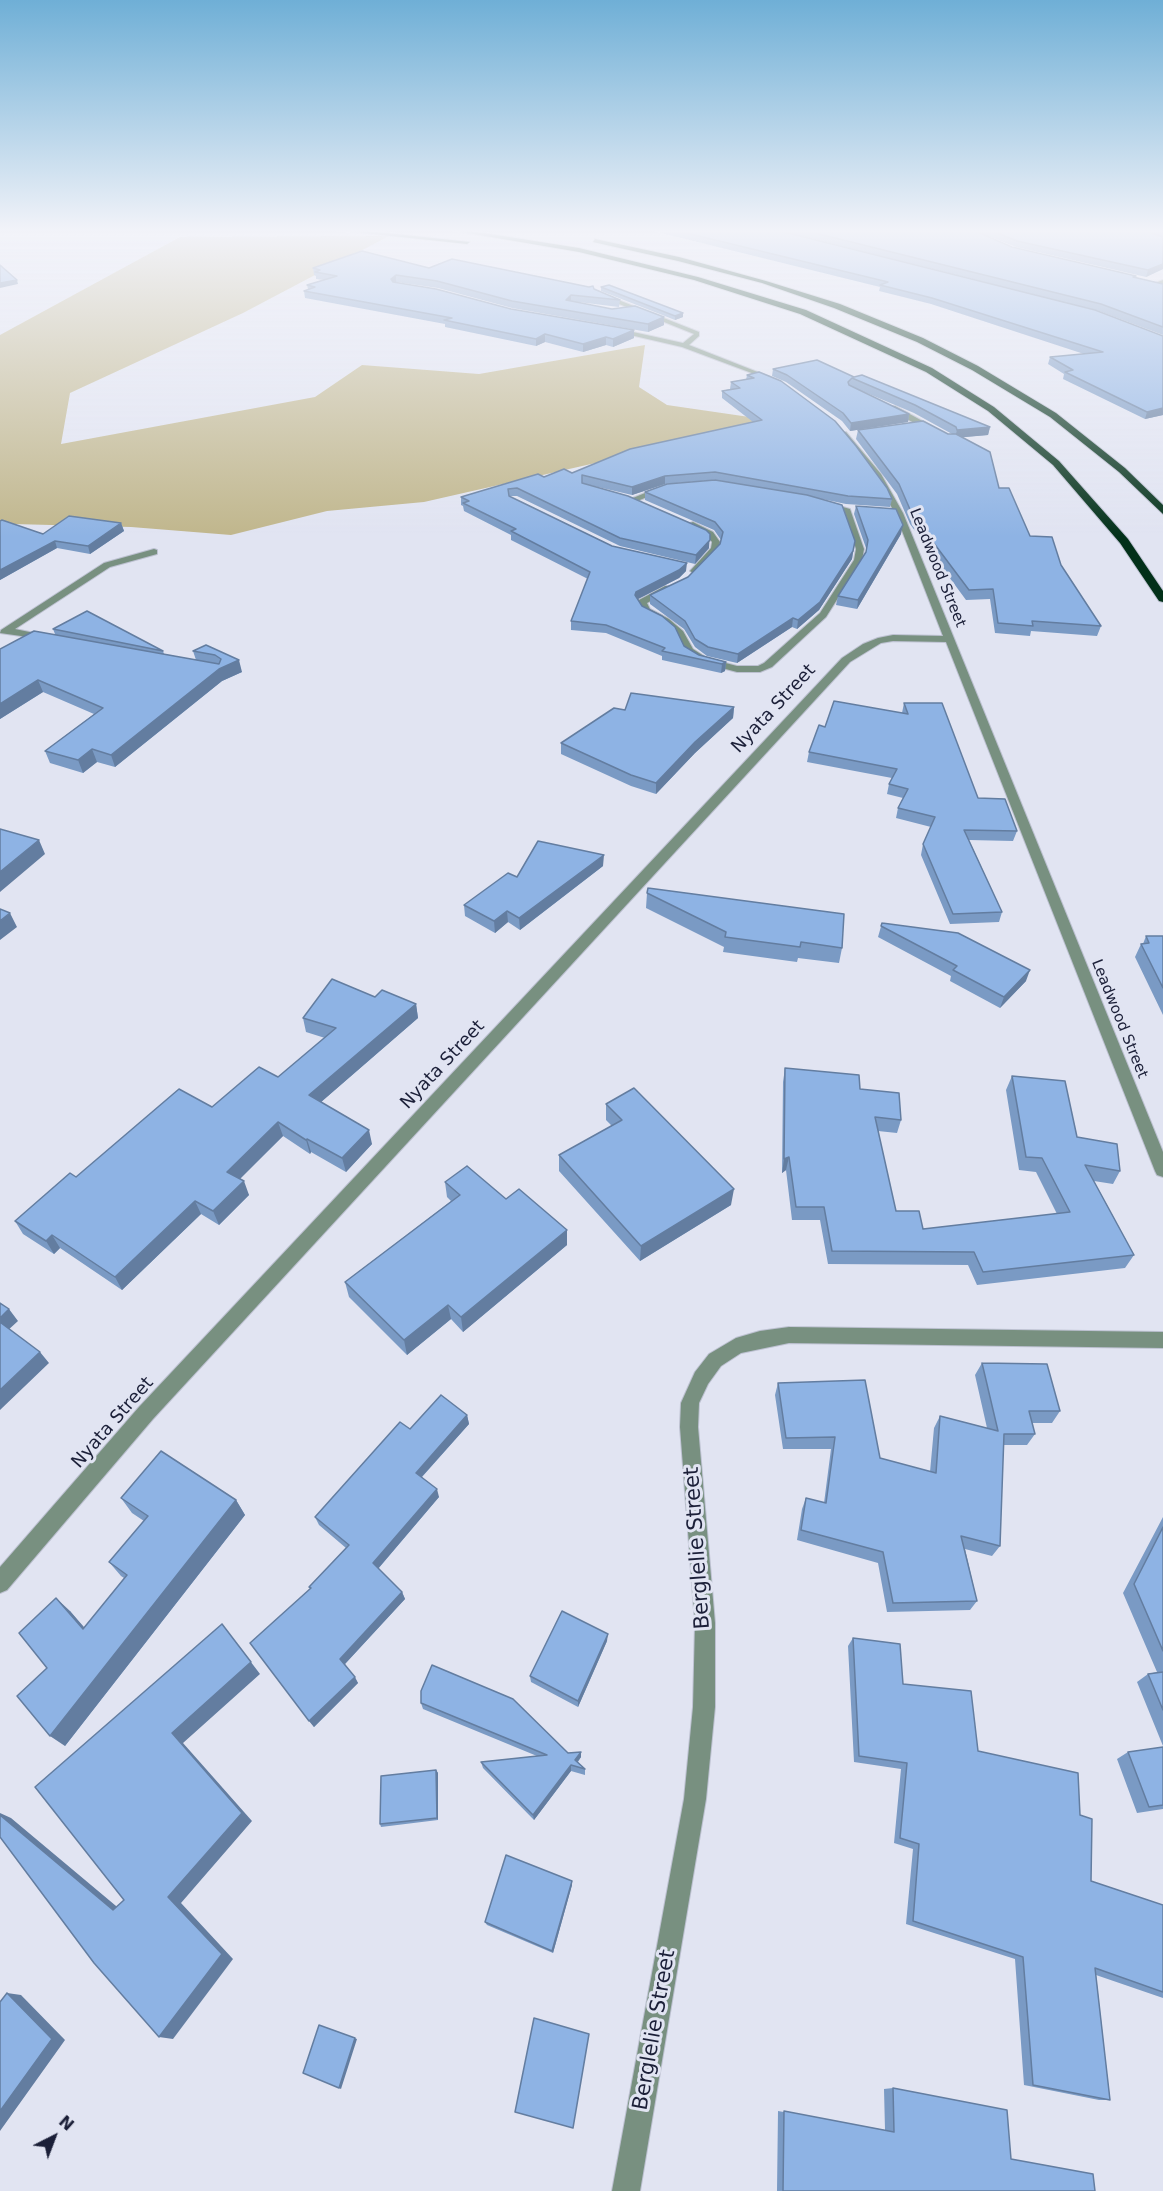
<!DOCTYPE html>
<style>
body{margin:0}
#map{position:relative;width:1163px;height:2191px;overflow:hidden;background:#e1e4f2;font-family:"DejaVu Sans",sans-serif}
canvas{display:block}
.north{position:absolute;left:24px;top:2107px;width:60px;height:60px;-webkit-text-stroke:4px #e1e4f2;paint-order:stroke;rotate:42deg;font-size:16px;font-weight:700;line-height:24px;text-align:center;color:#1b1f38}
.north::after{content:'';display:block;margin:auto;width:21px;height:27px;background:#1b1f38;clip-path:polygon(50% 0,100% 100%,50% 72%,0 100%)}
</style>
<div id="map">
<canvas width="1163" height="2191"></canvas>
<div class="north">N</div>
</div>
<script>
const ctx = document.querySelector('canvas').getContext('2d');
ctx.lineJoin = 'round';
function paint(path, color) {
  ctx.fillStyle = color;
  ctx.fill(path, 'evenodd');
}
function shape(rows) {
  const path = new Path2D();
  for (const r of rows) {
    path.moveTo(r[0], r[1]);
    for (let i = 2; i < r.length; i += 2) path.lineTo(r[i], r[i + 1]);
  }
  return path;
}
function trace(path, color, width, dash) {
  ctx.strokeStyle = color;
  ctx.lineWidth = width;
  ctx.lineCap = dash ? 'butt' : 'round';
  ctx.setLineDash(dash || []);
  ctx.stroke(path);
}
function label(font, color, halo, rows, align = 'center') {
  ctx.font = font + ' "DejaVu Sans",sans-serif';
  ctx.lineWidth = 6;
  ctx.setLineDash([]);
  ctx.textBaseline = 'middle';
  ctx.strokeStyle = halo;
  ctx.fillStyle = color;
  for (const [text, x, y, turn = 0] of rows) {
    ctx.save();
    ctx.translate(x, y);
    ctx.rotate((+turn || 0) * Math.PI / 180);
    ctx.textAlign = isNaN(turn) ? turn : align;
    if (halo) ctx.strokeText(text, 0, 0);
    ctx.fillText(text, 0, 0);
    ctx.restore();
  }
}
paint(shape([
 [389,236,243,313,70,393,61,444,315,397,362,365,479,374,645,345,639,387,667,405,818,427,723,434,424,502,327,511,231,535,131,527,12,524,0,529,0,335,180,237]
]), '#c0b68c');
const minor = shape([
 [1163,280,1163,284,1154,284,1155,283,1163,280],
 [601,293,699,332,699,336,689,345,778,380,773,381,682,347,613,331,615,328,683,343,694,334,599,296,601,293],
 [889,406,895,406,939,430,932,432,889,410,889,406],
 [846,432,881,474,903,513,1163,1152,1163,1177,1157,1175,1155,1171,946,642,893,641,881,643,850,662,153,1419,7,1590,0,1593,0,1567,139,1407,842,658,863,644,878,638,893,635,943,636,895,513,874,477,842,434,846,432],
 [662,486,669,488,635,502,628,500,662,486],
 [843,507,850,509,864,549,862,560,826,617,772,667,760,672,737,672,699,662,685,653,676,634,663,623,641,611,639,600,665,586,671,586,671,590,647,603,650,609,669,619,683,631,693,649,707,658,737,666,758,666,764,663,820,613,854,560,856,549,843,507],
 [693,522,713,532,720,542,718,551,695,574,690,571,711,548,712,542,707,536,690,527,690,523,693,522],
 [154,549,157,550,157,554,110,567,15,629,49,636,49,640,0,633,1,630,104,563,154,549],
 [789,1327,1163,1332,1163,1348,789,1343,741,1353,721,1366,708,1384,699,1403,698,1427,715,1623,715,1707,706,1799,640,2191,612,2191,684,1799,693,1707,695,1623,680,1427,681,1403,695,1372,709,1354,736,1338,760,1331,789,1327]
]);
const highway = shape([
 [335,230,359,230,470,242,467,244,335,230],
 [450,230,465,230,579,248,698,277,806,310,932,368,994,407,1059,461,1128,539,1163,591,1163,602,1159,601,1120,543,1053,465,988,411,926,372,800,314,694,280,579,252,450,230],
 [595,239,679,257,766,281,840,304,923,338,978,366,1056,413,1125,468,1163,505,1163,514,1119,472,1050,417,972,370,917,342,834,308,762,283,678,261,593,242,595,239]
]);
trace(minor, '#bdc1d1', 2);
trace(highway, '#bdc1d1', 2);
paint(minor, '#789080');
paint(highway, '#023019');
paint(shape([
 [649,230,776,230,1163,336,1163,415,1145,419,1063,379,1064,374,1048,364,1050,357,1084,354,931,304,879,291,880,287],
 [778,230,973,230,1012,247,1136,276,1135,277,1163,284,1163,335,1099,311],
 [973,230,1144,230,1163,237,1163,269,1146,277,1016,247],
 [1146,230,1163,230,1163,237],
 [313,268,429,268,594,289,620,300,619,307,578,302,664,325,648,332,512,308,438,288,396,282,395,283,634,338,613,347,606,345,583,352,545,342,536,346,445,327,445,324,305,298,304,291,308,289,307,285,323,280,316,279,316,276,314,275],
 [601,287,683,313,683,317,675,320,601,291],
 [773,369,854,377,990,427,988,435,963,437,999,488,1030,536,1061,565,1101,626,1097,636,1031,631,1030,636,995,633,990,599,966,600,910,524,897,494,856,439,858,430,952,434,914,413,850,386,909,414,908,422,850,431,842,421,786,382,772,376],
 [759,372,892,499,890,507,846,504,822,499,855,541,852,559,819,610,797,629,792,627,737,663,707,656,695,647,684,629,650,604,650,595,688,577,720,544,721,540,714,530,645,500,645,492,739,484,714,480,665,484,632,495,585,484,709,548,695,564,620,546,517,496,509,496,612,546,686,571,679,578,638,599,642,606,684,646,699,655,726,662,725,671,721,673,662,660,662,656,606,633,571,630,571,621,588,579,511,540,511,535,464,511,463,506,461,505,461,497,544,477,572,473,753,422,722,398,722,391,730,389,731,382,746,380,747,375],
 [856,506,901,534,857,609,836,605,838,596,866,552,866,548,854,514],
 [0,521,43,534,121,523,124,531,90,554,57,548,0,580],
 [53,629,163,651,164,654,196,660,193,651,206,645,242,672,222,681,115,767,97,762,83,773,50,763,45,751,94,714,43,692,0,719,0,649,55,634],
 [904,703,978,798,1017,831,1013,841,969,840,1002,912,999,922,950,924,921,855,923,844,931,827,896,818,898,808,903,798,887,794,889,784,892,778,807,762,809,752,825,727,902,713],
 [734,707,733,718,695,753,656,794,631,786,561,754,561,743,625,710],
 [603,866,520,930,508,922,495,933,465,916,464,905,517,877],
 [647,893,842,948,839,963,798,958,797,962,723,952,724,947,646,908],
 [882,923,1026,981,1000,1008,950,981,951,976,878,937],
 [1146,936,1163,936,1163,1015,1135,957,1141,944,1143,944],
 [375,997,416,1004,418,1018,321,1102,372,1144,346,1172,311,1152,310,1154,283,1136,239,1179,249,1195,219,1225,201,1214,122,1290,60,1248,54,1254,23,1234,15,1221,76,1177,212,1107,278,1077,325,1038,306,1032,303,1018],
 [785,1068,860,1089,901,1120,897,1133,878,1131,896,1211,923,1229,1057,1214,1036,1172,1019,1170,1006,1090,1012,1076,1077,1137,1120,1171,1113,1184,1094,1181,1134,1255,1125,1268,977,1285,968,1265,828,1264,820,1220,792,1220,786,1170,782,1173,783,1082],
 [606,1104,731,1205,640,1261,559,1171,559,1155,612,1126,606,1120],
 [445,1182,506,1199,567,1245,463,1332,451,1319,407,1355,349,1297,345,1282,451,1201,447,1197],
 [982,1363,1060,1411,1052,1423,1032,1423,1035,1434,1027,1445,1003,1445,1000,1546,992,1556,965,1549,977,1601,970,1610,887,1612,878,1563,797,1540,802,1509,806,1498,824,1503,831,1449,783,1449,775,1395,778,1383,880,1458,930,1472,934,1428,940,1416,987,1428,975,1375],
 [467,1415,469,1424,422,1477,439,1497,378,1569,402,1592,405,1599,345,1664,358,1683,314,1727,250,1643,310,1589,309,1587,346,1548,319,1525,315,1517,410,1429],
 [121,1498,236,1500,245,1515,65,1746,47,1668,70,1611,84,1628,124,1578,121,1576,109,1562,144,1521,132,1513],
 [1163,1517,1163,1746,1137,1682,1148,1674,1157,1672,1123,1593],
 [853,1638,978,1751,1080,1815,1091,1881,1163,1905,1163,1998,1096,1975,1110,2100,1099,2100,1024,2085,1015,1959,906,1924,913,1849,894,1843,901,1769,854,1762,848,1646],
 [607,1641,578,1707,531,1682,530,1676],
 [421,1703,581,1757,578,1762,585,1769,585,1775,571,1771,534,1820,483,1768,481,1762,537,1756,423,1709],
 [1163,1747,1163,1809,1137,1813,1117,1759,1128,1752],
 [436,1770,438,1773,438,1820,381,1827,380,1824],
 [572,1881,572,1885,553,1953,487,1925,485,1922],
 [893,2088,1011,2159,1095,2191,777,2191,778,2111,885,2130,884,2089]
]), '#7a9ac4');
paint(shape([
 [1163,264,1163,269,1146,277,1148,270],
 [396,275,396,282,392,286,391,279],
 [17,280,18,284,0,288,0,283],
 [571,295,571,302,566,300],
 [683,313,683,317,675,320,675,316],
 [664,317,664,325,648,332,648,324],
 [634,330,634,338,613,347,613,339],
 [545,334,545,342,536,346,536,339],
 [606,337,606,345,583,352,583,344],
 [1163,408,1163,415,1145,419,1147,412],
 [909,414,908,422,850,431,851,423],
 [990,427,988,435,955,438,957,430],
 [665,476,665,484,632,495,632,487],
 [121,523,124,531,90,554,88,546],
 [903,525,901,534,857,609,858,600],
 [710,534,709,548,695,564,696,555],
 [55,541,57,548,0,580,0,570],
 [853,551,852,559,819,610,797,629,798,620],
 [687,563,686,571,679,578,636,600,635,595,636,592],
 [793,618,792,627,737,663,738,654],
 [239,660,242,672,222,681,115,767,111,755,219,669],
 [726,662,725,671,721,673,722,664],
 [38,680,43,692,0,719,0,704],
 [734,707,733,718,695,753,656,794,656,783,695,742],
 [92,749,97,762,83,773,78,760],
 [39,840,45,854,0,892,0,872],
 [604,855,603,866,520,930,519,918],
 [507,911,508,922,495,933,494,921],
 [10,913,17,927,0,940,0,921],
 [1030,970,1026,981,1000,1008,1004,997],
 [416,1004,418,1018,313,1109,309,1095],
 [278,1122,283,1136,233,1186,227,1172],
 [369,1130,372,1144,346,1172,342,1158],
 [307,1139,311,1152,310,1154,306,1140],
 [789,1157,786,1170,782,1173,784,1159],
 [244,1181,249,1195,219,1225,213,1211],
 [734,1189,731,1205,640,1261,641,1246],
 [195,1201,201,1214,122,1290,115,1277],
 [567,1230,567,1245,463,1332,461,1317],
 [52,1235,60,1248,54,1254,46,1241],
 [448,1305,451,1319,407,1355,404,1340],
 [9,1309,18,1321,6,1332,0,1323,0,1318],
 [40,1352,49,1363,0,1410,0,1390],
 [467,1415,469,1424,418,1481,416,1473],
 [437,1489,439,1497,376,1571,373,1563],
 [236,1500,245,1515,65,1746,50,1736],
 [402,1592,405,1599,344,1665,340,1659],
 [56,1598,70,1611,97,1642,83,1629],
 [222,1624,260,1674,183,1743,252,1821,181,1903,233,1959,173,2039,159,2037,172,1733],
 [608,1634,607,1641,578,1707,578,1701],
 [355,1677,358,1683,314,1727,309,1721],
 [581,1752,581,1757,575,1765,575,1760],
 [571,1765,571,1771,534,1820,533,1815],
 [436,1770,438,1773,438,1820,437,1818],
 [0,1813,11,1818,128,1916,113,1910,0,1815],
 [572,1881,572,1885,553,1953,552,1951],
 [7,1993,21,1995,65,2040,0,2131,0,2111],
 [319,2025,357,2039,341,2089,339,2088]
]), '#637da0');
const building = shape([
 [674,230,776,230,1095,310,1163,336,1163,408,1147,412,1065,372,1073,370,1050,357,1103,352,932,298,880,285,888,282,674,230],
 [803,230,973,230,1012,247,1136,276,1133,277,1163,284,1163,327,1101,304,803,230],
 [990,230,1144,230,1163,237,1163,264,1148,270,1017,241,990,230],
 [362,251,429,268,452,259,589,287,593,286,594,289,620,300,571,295,566,300,612,309,635,306,664,317,648,324,512,301,437,281,396,275,391,279,393,282,436,289,511,309,634,330,613,339,606,337,583,344,545,334,536,339,444,320,452,318,304,291,315,287,307,285,337,276,315,272,320,270,313,268,362,251],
 [0,265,17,280,0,283,0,265],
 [609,285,683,313,675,316,601,287,609,285],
 [817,360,854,377,862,375,990,427,957,430,956,427,915,405,852,378,848,382,849,385,909,414,851,423,843,413,787,375,773,369,817,360],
 [759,372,781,381,835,421,856,446,887,488,892,499,848,496,715,472,665,476,632,487,582,475,582,483,628,496,706,530,710,534,710,540,696,555,620,538,517,488,508,489,509,496,612,546,687,563,679,570,636,592,635,595,642,606,662,616,675,627,684,646,699,655,726,662,722,664,662,651,665,648,606,625,571,621,590,572,511,531,516,529,463,503,469,501,461,497,538,474,544,477,564,469,572,473,630,449,762,420,722,391,740,388,731,382,754,378,747,375,759,372],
 [923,421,948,434,956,434,990,452,999,488,1009,488,1030,536,1052,537,1061,565,1101,626,1032,621,1033,626,998,623,993,589,969,590,912,514,899,484,858,430,923,421],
 [715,480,807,495,842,505,855,541,853,551,820,602,798,620,793,618,738,654,708,647,695,639,685,621,650,595,688,577,720,544,723,532,715,522,645,492,667,484,715,480],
 [856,506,896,509,903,525,858,600,838,596,866,552,868,540,856,506],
 [69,516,121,523,88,546,55,541,0,570,0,521,2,520,43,534,69,516],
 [87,611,163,651,53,629,87,611],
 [34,631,219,664,221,659,215,655,193,651,206,645,239,660,219,669,111,755,92,749,78,760,45,751,103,708,38,680,0,704,0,649,34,631],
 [631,693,734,707,695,742,656,783,631,775,561,743,614,708,625,710,631,693],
 [834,701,908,714,904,703,942,703,978,798,1005,799,1017,831,964,830,1002,912,953,914,923,844,935,817,898,808,908,789,889,784,897,769,809,752,819,725,825,727,834,701],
 [0,829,39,840,0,872,0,829],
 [538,841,604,855,519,918,507,911,494,921,464,905,508,873,517,877,538,841],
 [648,888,844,914,842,948,801,942,800,947,725,937,726,932,647,893,648,888],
 [0,909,10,913,0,921,0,909],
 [882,923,958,933,1030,970,1004,997,953,970,957,966,881,926,882,923],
 [1146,936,1163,936,1163,988,1141,944,1149,943,1146,936],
 [332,979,375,997,382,990,416,1004,309,1095,369,1130,342,1158,307,1139,306,1140,278,1122,227,1172,244,1181,213,1211,195,1201,115,1277,52,1235,46,1241,15,1221,70,1173,76,1177,179,1089,212,1107,259,1067,278,1077,336,1028,303,1018,332,979],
 [785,1068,859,1075,860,1089,899,1093,901,1120,875,1117,896,1211,919,1211,923,1229,1070,1212,1042,1158,1026,1157,1012,1076,1065,1081,1077,1137,1117,1144,1120,1171,1085,1165,1134,1255,983,1272,974,1252,832,1251,824,1207,796,1207,789,1157,784,1159,785,1068],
 [634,1088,734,1189,641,1246,559,1155,622,1120,606,1104,634,1088],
 [467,1166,506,1199,519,1189,567,1230,461,1317,448,1305,404,1340,345,1282,460,1195,445,1182,467,1166],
 [0,1303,9,1309,0,1318,0,1303],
 [0,1322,40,1352,0,1390,0,1322],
 [982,1363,1047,1364,1060,1411,1029,1411,1035,1434,1004,1434,1000,1546,961,1536,977,1601,893,1603,883,1552,801,1530,806,1498,826,1503,835,1437,786,1438,778,1383,865,1380,880,1458,936,1473,940,1416,998,1431,982,1363],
 [441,1395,467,1415,416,1473,437,1489,373,1563,402,1592,340,1659,355,1677,309,1721,250,1643,311,1588,309,1587,349,1545,315,1517,400,1422,410,1429,441,1395],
 [161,1451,236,1500,50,1736,17,1696,47,1668,19,1633,56,1598,83,1629,127,1575,109,1562,148,1516,121,1498,161,1451],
 [1163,1527,1163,1651,1134,1584,1163,1527],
 [562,1611,608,1634,578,1701,530,1676,562,1611],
 [222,1624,251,1662,172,1733,242,1813,168,1897,222,1954,159,2037,94,1963,0,1837,0,1815,113,1910,124,1900,35,1787,222,1624],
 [853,1638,900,1644,903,1684,971,1691,978,1751,1078,1773,1080,1815,1092,1819,1091,1881,1163,1905,1163,1992,1095,1968,1110,2100,1033,2085,1023,1957,913,1921,919,1844,900,1838,907,1763,859,1756,853,1638],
 [432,1665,513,1699,568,1753,581,1752,575,1760,585,1769,571,1765,533,1815,481,1762,547,1755,421,1703,421,1691,432,1665],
 [1163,1672,1163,1710,1148,1674,1163,1672],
 [1163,1747,1163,1805,1149,1807,1128,1752,1163,1747],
 [436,1770,437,1818,380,1824,381,1776,436,1770],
 [506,1855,572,1881,552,1951,485,1922,506,1855],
 [7,1993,52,2039,0,2111,0,2002,7,1993],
 [534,2018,589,2034,573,2128,515,2112,534,2018],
 [319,2025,355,2038,339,2088,303,2073,319,2025],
 [893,2088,1007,2110,1011,2159,1093,2174,1095,2191,783,2191,784,2111,894,2132,893,2088]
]);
paint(building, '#8eb3e4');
trace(building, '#637da0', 1.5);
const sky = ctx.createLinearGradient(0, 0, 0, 537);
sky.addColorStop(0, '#6fafd6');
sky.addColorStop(0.43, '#f2f3f9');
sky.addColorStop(1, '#f2f3f900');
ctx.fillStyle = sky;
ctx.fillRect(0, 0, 1163, 537);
label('15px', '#1b1f38', '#e1e4f2', [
 ["Leadwood Street",937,568,68],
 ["Leadwood Street",1119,1019,68]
]);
label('18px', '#1b1f38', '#e1e4f2', [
 ["Nyata Street",774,709,-47],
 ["Nyata Street",443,1065,-47],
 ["Nyata Street",113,1423,-49]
]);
label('21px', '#1b1f38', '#e1e4f2', [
 ["Berglelie Street",698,1548,-94],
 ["Berglelie Street",655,2030,-80]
]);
</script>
